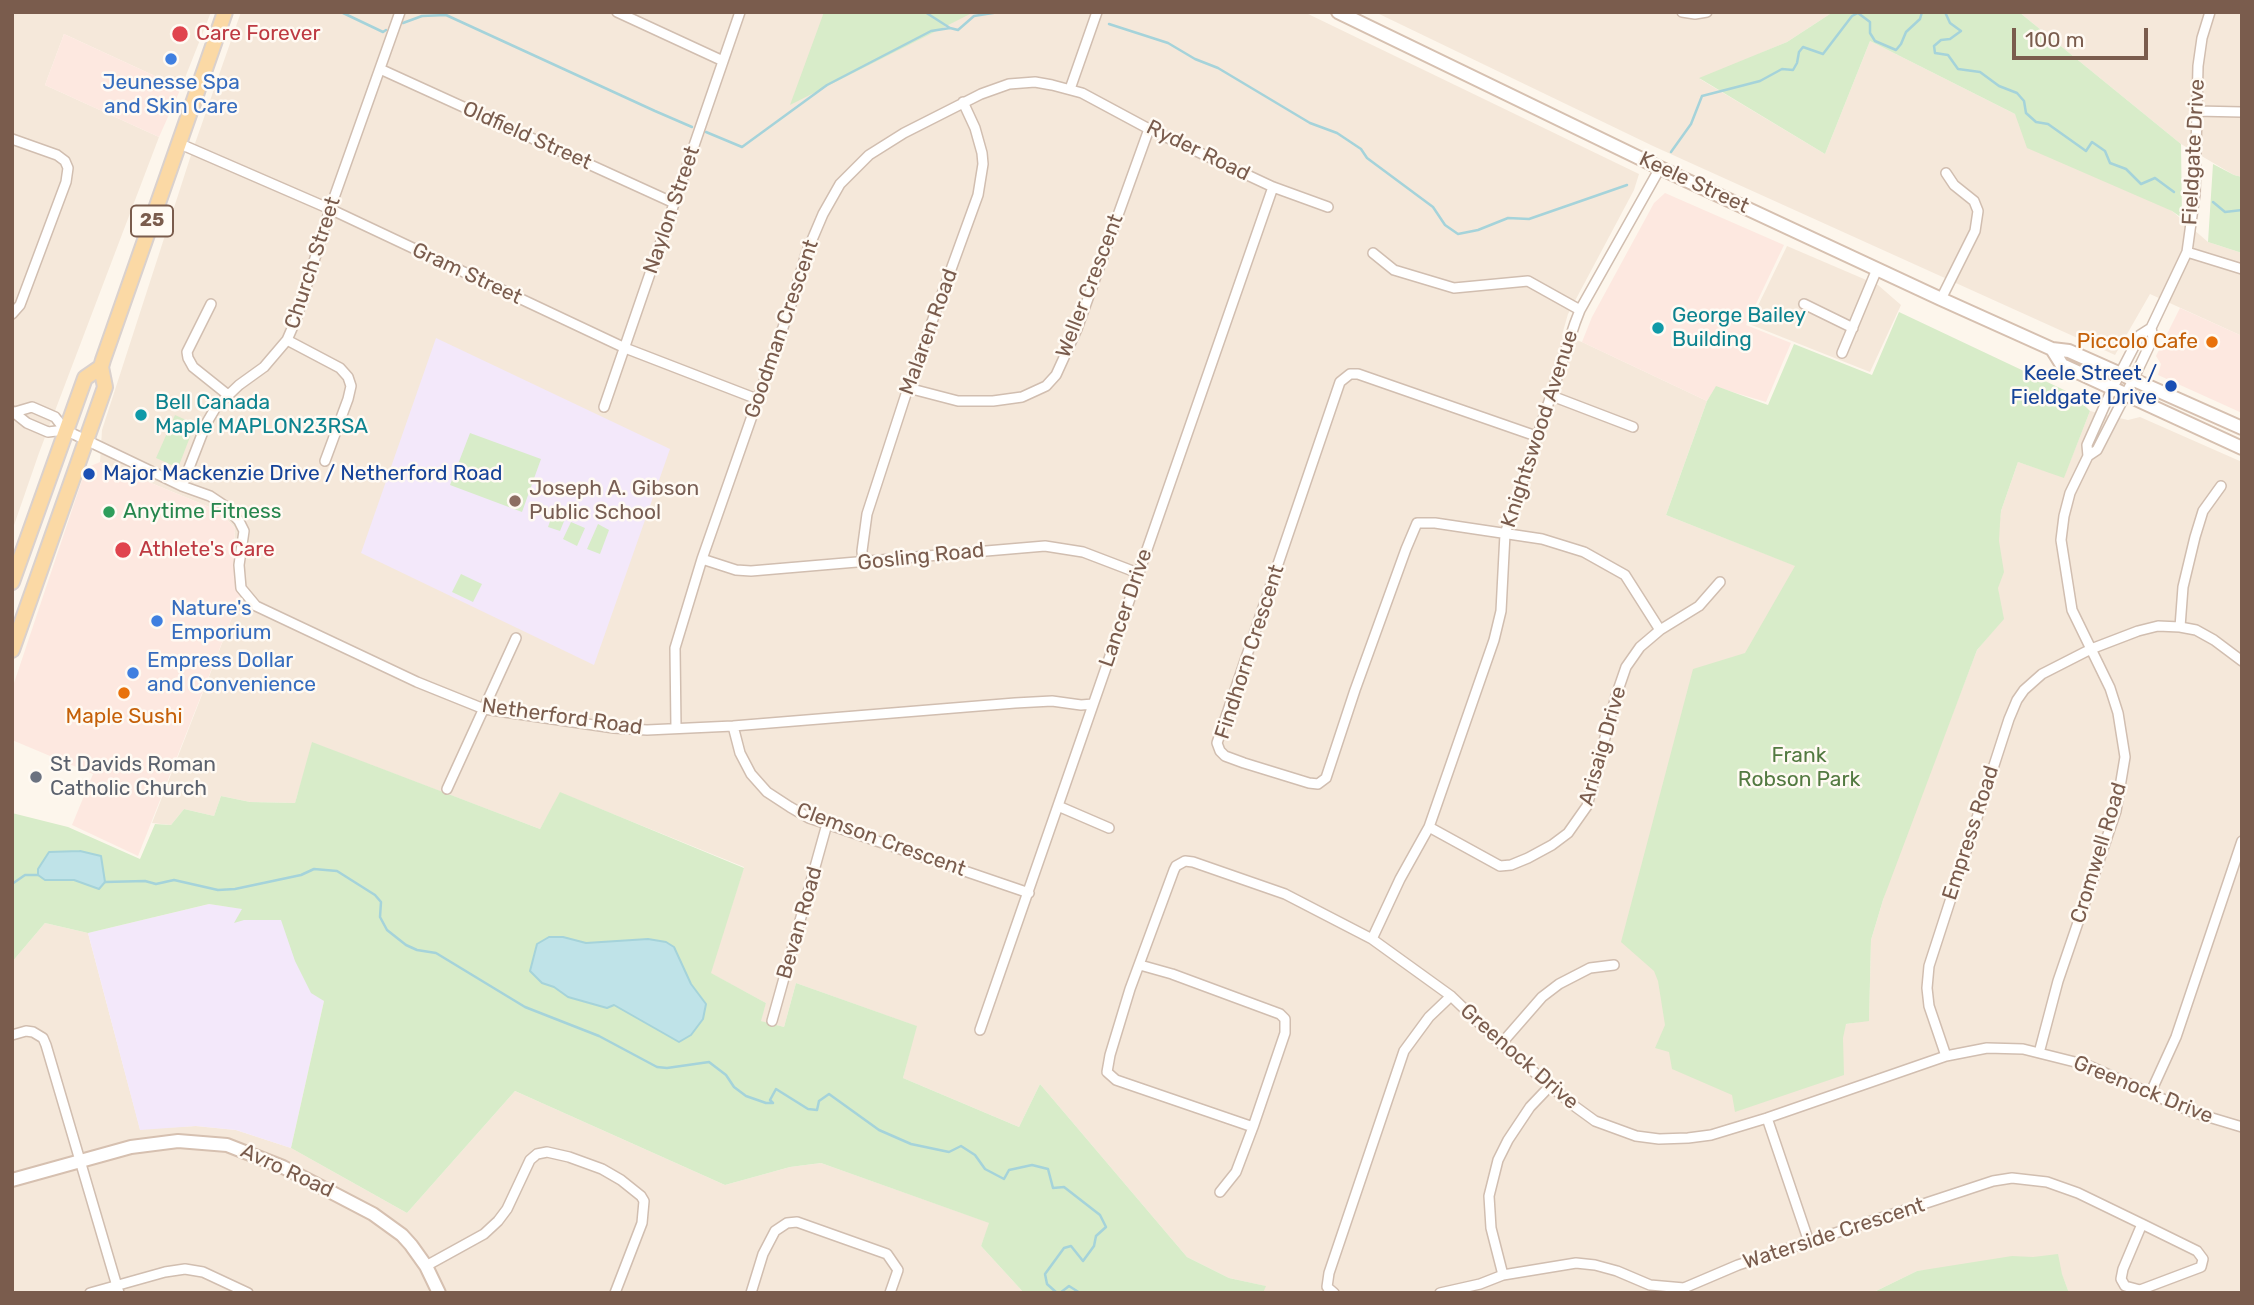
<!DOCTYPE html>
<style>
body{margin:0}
#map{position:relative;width:2254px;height:1305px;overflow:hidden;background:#fdf6ec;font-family:Rubik,sans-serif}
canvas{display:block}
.frame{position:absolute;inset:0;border:14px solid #7a5c4d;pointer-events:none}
.scale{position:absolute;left:2012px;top:28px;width:136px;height:32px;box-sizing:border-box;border:4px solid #7a5c4d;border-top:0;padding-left:9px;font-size:21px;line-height:24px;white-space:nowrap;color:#7a5c4d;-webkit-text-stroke:5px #fffaf3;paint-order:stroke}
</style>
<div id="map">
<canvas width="2254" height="1305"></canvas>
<div class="frame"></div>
<div class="scale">100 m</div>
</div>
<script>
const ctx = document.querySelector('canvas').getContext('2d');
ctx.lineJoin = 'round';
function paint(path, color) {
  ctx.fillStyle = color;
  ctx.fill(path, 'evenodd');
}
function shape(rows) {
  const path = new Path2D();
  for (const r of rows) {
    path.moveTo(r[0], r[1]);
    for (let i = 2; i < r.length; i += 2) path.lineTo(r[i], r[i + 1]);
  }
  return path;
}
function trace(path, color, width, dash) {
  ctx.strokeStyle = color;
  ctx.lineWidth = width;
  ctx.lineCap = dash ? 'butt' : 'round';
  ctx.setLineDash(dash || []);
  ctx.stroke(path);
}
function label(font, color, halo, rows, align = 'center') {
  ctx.font = font + ' Rubik,sans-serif';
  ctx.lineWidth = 5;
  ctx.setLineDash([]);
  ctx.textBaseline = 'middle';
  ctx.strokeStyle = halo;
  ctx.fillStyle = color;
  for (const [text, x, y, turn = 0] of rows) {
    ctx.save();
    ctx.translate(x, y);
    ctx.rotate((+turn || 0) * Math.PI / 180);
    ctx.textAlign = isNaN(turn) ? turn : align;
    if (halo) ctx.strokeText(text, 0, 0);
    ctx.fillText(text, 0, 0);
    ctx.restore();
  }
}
paint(shape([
 [12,12,211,12,181,88,64,34,45,85,159,137,39,453,12,531],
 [241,12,1304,12,1639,174,1634,190,1568,314,1562,335,1582,342,1707,401,1666,515,1804,569,1842,1025,1869,1020,1871,940,1890,877,1977,650,2003,619,1994,566,2001,511,2018,462,2064,477,2090,411,2128,420,2140,417,2242,462,2242,1293,2069,1293,2056,1259,1917,1271,1872,1293,1263,1293,1265,1286,1229,1278,1187,1257,1040,1084,1019,1127,903,1078,916,1026,796,983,784,1027,760,1021,766,1003,710,973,744,867,561,793,540,829,313,743,295,803,250,802,221,796,214,816,184,809,171,825,152,823,240,597,233,563,235,528,219,511,100,462,102,430,192,152],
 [1375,12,1833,12,1787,42,1700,79,1825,154,1870,41,2015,114,2172,211,2208,242,2242,253,2242,336,2150,294,2115,355,1653,146],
 [2019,12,2242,12,2242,177,2234,175,2181,144],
 [1787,246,1878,285,1901,305,1870,372,1749,324],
 [45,923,88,933,140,1129,196,1126,236,1130,291,1148,407,1213,515,1091,725,1185,790,1167,821,1163,990,1223,981,1246,1024,1293,12,1293,12,962]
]), '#f5e8da');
paint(shape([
 [64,34,181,88,159,137,45,85],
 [1665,193,1784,245,1746,325,1791,343,1766,402,1716,387,1707,401,1582,342,1592,317,1654,203],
 [2180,308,2242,336,2242,413,2158,375,2161,364,2156,356],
 [100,462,219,511,235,528,233,563,240,597,138,856,72,825,93,774,12,740,12,689,86,468]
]), '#fde8e0');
paint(shape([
 [436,338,670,449,594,665,361,553],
 [209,904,289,915,324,1001,291,1148,236,1130,196,1126,140,1130,88,933]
]), '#f3e8fa');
paint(shape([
 [824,12,974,12,790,105],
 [1833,12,2019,12,2181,144,2182,218,2172,211,2027,148,2015,114,1870,41,1825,154,1699,78,1787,42],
 [2213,164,2234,175,2242,177,2242,253,2208,242],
 [1899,312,2081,398,2083,404,2090,411,2064,478,2018,462,2001,511,2000,523,1999,541,2004,572,1998,588,2004,619,1977,650,1883,900,1871,940,1869,1021,1846,1024,1843,1038,1844,1075,1735,1112,1732,1095,1672,1069,1669,1052,1655,1048,1665,1025,1658,981,1654,971,1621,942,1693,669,1745,653,1795,566,1666,515,1707,401,1716,386,1768,405,1794,344,1872,375],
 [175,415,195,424,178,468,156,458],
 [470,433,541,459,522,512,450,485],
 [554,510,567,514,560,531,548,527],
 [571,522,585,528,577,546,563,539],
 [598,524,609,530,600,554,587,549],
 [461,574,482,584,473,602,452,592],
 [312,742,540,829,560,792,744,868,711,973,766,1003,761,1021,784,1027,796,983,917,1026,903,1078,1019,1127,1040,1084,1187,1257,1229,1278,1266,1286,1263,1293,1024,1293,981,1246,989,1223,821,1163,790,1167,725,1185,515,1091,407,1213,291,1148,324,1001,311,993,295,961,281,920,244,920,234,923,242,909,209,904,88,933,45,923,12,962,12,813,68,827,140,859,155,824,171,825,184,809,214,816,221,796,250,802,295,803],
 [2058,1254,2062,1274,2069,1293,1872,1293,1917,1271,2012,1256,2033,1257]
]), '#d8ecc9');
const water = shape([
 [80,851,101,856,105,882,99,889,74,880,45,880,38,875,38,869,49,852,80,851],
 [549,937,563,937,586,943,648,939,666,942,674,947,691,984,706,1004,703,1019,691,1035,679,1042,614,1005,607,1008,568,997,554,987,542,983,530,971,537,944,549,937]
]);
paint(water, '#bfe3e8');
trace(water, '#a5d3da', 2);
trace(shape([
 [341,12,383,32,386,30],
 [925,12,950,28],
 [1945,12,1950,23,1961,31,1950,39,1941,40,1934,46,1935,53,1948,55,1958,69,1980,72,1999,86,2017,93,2024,101,2026,113,2036,122,2048,124,2086,151,2092,142,2105,151,2110,163,2126,169,2141,184,2155,178,2174,192],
 [403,23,422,16,446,15,655,111,692,127],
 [1109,24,1168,43,1195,59,1218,68,1310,123,1337,133,1361,149,1367,158,1433,207,1445,225,1458,234,1478,230,1508,218,1529,219,1627,185],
 [706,132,742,147,827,85,931,31,950,28,958,30,974,16,999,12],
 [1671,152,1691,124,1702,96,1760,81,1782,69,1793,70,1797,63,1799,52,1803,47,1823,54,1852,16,1858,13,1870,22,1870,33,1875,41,1896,50,1901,44,1906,32,1920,19,1922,12],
 [2213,202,2225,212,2242,210],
 [105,882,145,881,156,884,174,880,218,890,235,889,301,875,314,869,337,871,375,895,381,902,380,917,387,930,406,945,417,950,436,953,525,1007,599,1036,657,1067,667,1068,709,1062,726,1075,734,1087,746,1096,766,1103,773,1103,770,1100,776,1089,808,1109,817,1110,819,1101,829,1094,879,1130,911,1144,949,1152,961,1146,975,1155,985,1169,1004,1179,1009,1170,1032,1165,1048,1169,1053,1188,1064,1187,1100,1215,1106,1227,1096,1236,1094,1246,1083,1261,1071,1246,1064,1248,1045,1274,1047,1284,1057,1293],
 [12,884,25,875,38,875],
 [1060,1293,1069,1286,1080,1293]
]), '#a5d3da', 2.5);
const street = shape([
 [617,12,723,61],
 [1682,12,1695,14,1707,12],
 [380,69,674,203],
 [1070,89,1097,12],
 [2196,111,2242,112],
 [12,139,57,155,65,161,68,168,66,182,20,305,12,314],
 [178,143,330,209,625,348,757,399],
 [2187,252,2242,269],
 [1373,253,1394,270,1454,288,1528,281,1580,310],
 [1941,299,1975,231,1978,211,1974,201,1954,185,1946,173],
 [211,304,187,352,188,358,193,367,228,395],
 [1804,304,1853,328],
 [287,340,340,368,348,377,351,386,348,399,325,461],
 [1842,353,1877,269],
 [908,388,958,401,993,401,1022,397,1046,386,1056,375,1077,329,1149,129],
 [1552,396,1633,427],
 [604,407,740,12],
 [12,411,27,423,48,432,65,430],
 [15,412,32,407,55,417,65,430,182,486,210,496,225,506,239,521,244,531,239,565,241,588,256,606,417,682,484,709,614,728,647,730,733,726,1015,703,1052,701,1081,705,1093,704],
 [1536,436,1358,374,1350,374,1340,382,1217,743,1220,751,1225,756,1244,763,1309,783,1318,784,1326,778,1355,690,1406,549,1417,523,1435,523,1542,539,1584,552,1625,575,1660,630],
 [2088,456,2097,450,2133,380,2153,338,2151,328],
 [182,486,206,424,216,407,239,385,264,367,287,340,297,317,330,209,400,12],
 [702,559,736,570,751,571,1045,546,1083,552,1138,573],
 [863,563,862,551,867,514,908,388,978,195,983,164,982,153,975,128,963,102],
 [2180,627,2183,587,2195,537,2203,511,2221,486],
 [733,726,740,753,751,774,767,792,790,807,809,818,827,824,1029,893],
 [676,728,675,648,702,559,794,296,806,254,823,214,840,184,869,155,904,133,981,94,1009,84,1035,82,1052,85,1082,93,1149,129,1273,187,1328,207],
 [447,789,516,638],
 [1058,806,1109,828],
 [1429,827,1500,866,1511,865,1528,858,1552,845,1568,833,1587,806,1616,696,1626,667,1640,647,1660,630,1699,606,1720,582],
 [1372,939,1400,879,1429,827,1494,640,1501,611,1505,534,1575,323,1580,310,1660,168],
 [1140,965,1172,974,1280,1014,1285,1019,1285,1033,1253,1127,1236,1172,1220,1192],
 [772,1021,827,824],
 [980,1030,1273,187],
 [12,1035,26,1031,33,1032,43,1038,46,1045,119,1293],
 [1501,1044,1542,997,1559,984,1590,968,1614,965],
 [2039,1053,2058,981,2116,811,2125,757,2118,713,2110,688,2072,610,2061,540,2064,516,2070,493,2088,456,2087,445,2112,389,2140,335,2151,328,2187,252,2195,194,2198,66,2202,38,2210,12],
 [1946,1056,1929,1006,1927,988,1929,966,2009,719,2017,700,2024,690,2042,674,2091,649,2138,631,2158,626,2180,627,2196,630,2214,640,2242,661],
 [2150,1094,2176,1037,2242,841],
 [1767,1118,1809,1242],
 [1253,1127,1116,1080,1107,1072,1110,1055,1130,989,1174,870,1176,866,1185,861,1193,862,1285,894,1372,939,1451,996,1501,1044,1573,1105,1595,1121,1636,1136,1659,1139,1688,1138,1711,1135,1767,1118,1946,1056,1987,1048,2023,1049,2087,1065,2192,1112,2242,1127],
 [2142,1224,2197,1251,2203,1259,2201,1267,2140,1290,2125,1286,2121,1279,2123,1269,2142,1224],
 [426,1266,484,1234,498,1221,507,1209,530,1160,537,1154,547,1152,569,1157,602,1169,621,1180,641,1196,644,1201,642,1223,615,1293],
 [1503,1275,1491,1228,1489,1196,1498,1160,1508,1140,1530,1107,1550,1086],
 [90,1293,165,1272,185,1269,203,1272,248,1293],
 [751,1293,763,1254,775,1231,787,1223,797,1222,887,1254,898,1270,890,1293],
 [1334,1293,1327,1287,1329,1273,1404,1051,1429,1017,1451,996],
 [1440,1293,1480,1284,1503,1275,1576,1263,1595,1265,1617,1271,1650,1285,1684,1288,1738,1265,1799,1245,1993,1181,2012,1178,2047,1182,2078,1193,2142,1224]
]);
const secondary = shape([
 [1338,12,1660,168,1941,299,2052,349,2069,351,2242,428],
 [2052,349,2062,365,2242,448],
 [12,1180,131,1147,178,1141,227,1145,283,1167,373,1214,402,1235,411,1245,426,1266,439,1293]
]);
const primary = shape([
 [12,582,85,378,101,367],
 [12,650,105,387,101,367,103,360,225,12]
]);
trace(street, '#d1beb0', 12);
trace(secondary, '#d6c0b0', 16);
trace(primary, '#dad1cd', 18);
trace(street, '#fff', 9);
trace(secondary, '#fff', 12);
trace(primary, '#fbd9a5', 14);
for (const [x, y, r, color] of [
 [180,34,9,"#e0444e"],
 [171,59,7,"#3f7fe0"],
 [1658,328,7,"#0f9aa8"],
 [2212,342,7,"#e8710a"],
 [2171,386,7,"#1a4fb4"],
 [141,415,7,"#0f9aa8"],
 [89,474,7,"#1a4fb4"],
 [515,501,7,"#8d6e63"],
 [109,512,7,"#2e9e5b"],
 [123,550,9,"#e0444e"],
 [157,621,7,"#3f7fe0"],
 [133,673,7,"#3f7fe0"],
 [124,693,7,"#e8710a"],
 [36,777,7,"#6b7280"]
]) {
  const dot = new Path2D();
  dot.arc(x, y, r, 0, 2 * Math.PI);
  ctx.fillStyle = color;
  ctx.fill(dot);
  trace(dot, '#fffaf3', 2.5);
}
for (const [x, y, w] of [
 [152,221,42]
]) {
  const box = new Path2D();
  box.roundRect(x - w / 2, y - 15.5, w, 31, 5);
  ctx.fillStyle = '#fffaf3';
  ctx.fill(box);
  trace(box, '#7a5c4d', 2);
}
label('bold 19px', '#7a5c4d', null, [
 ["25",152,221]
]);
label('21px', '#be3a42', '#fffaf3', [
 ["Care Forever",196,34],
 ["Athlete's Care",139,550]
], 'left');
label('21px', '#366cbe', '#fffaf3', [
 ["Jeunesse Spa",171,83,"center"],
 ["and Skin Care",171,107,"center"],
 ["Nature's",171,609],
 ["Emporium",171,633],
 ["Empress Dollar",147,661],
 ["and Convenience",147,685]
], 'left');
label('21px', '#7a5c4d', '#fffaf3', [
 ["Oldfield Street",527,136,24],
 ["Ryder Road",1198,151,26],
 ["Fieldgate Drive",2194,152,-87],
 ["Keele Street",1694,183,25],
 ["Naylon Street",672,210,-71],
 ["Church Street",313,263,-72],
 ["Gram Street",467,274,25],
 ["Weller Crescent",1090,286,-69],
 ["Goodman Crescent",782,329,-71],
 ["Malaren Road",929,332,-70],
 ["Knightswood Avenue",1540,429,-72],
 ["Gosling Road",921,557,-6],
 ["Lancer Drive",1126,608,-71],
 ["Findhorn Crescent",1250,652,-72],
 ["Netherford Road",562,717,8],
 ["Arisaig Drive",1603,746,-74],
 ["Empress Road",1971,833,-72],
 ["Clemson Crescent",881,840,20],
 ["Cromwell Road",2099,853,-73],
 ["Bevan Road",800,923,-74],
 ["Greenock Drive",1519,1057,41],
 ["Greenock Drive",2143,1090,22],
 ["Avro Road",287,1171,25],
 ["Waterside Crescent",1834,1234,-18]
]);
label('21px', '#0d838f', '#fffaf3', [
 ["George Bailey",1672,316],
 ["Building",1672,340],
 ["Bell Canada",155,403],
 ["Maple MAPLON23RSA",155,427]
], 'left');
label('21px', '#c56008', '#fffaf3', [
 ["Piccolo Cafe",2198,342],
 ["Maple Sushi",124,717,"center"]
], 'right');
label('21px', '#164399', '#fffaf3', [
 ["Keele Street /",2157,374],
 ["Fieldgate Drive",2157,398],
 ["Major Mackenzie Drive / Netherford Road",103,474,"left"]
], 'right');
label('21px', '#785e54', '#fffaf3', [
 ["Joseph A. Gibson",529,489],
 ["Public School",529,513]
], 'left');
label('21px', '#27864d', '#fffaf3', [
 ["Anytime Fitness",123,512]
], 'left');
label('21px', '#537a41', '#fffaf3', [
 ["Frank",1799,756],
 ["Robson Park",1799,780]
]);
label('21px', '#5b616d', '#fffaf3', [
 ["St Davids Roman",50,765],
 ["Catholic Church",50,789]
], 'left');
</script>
